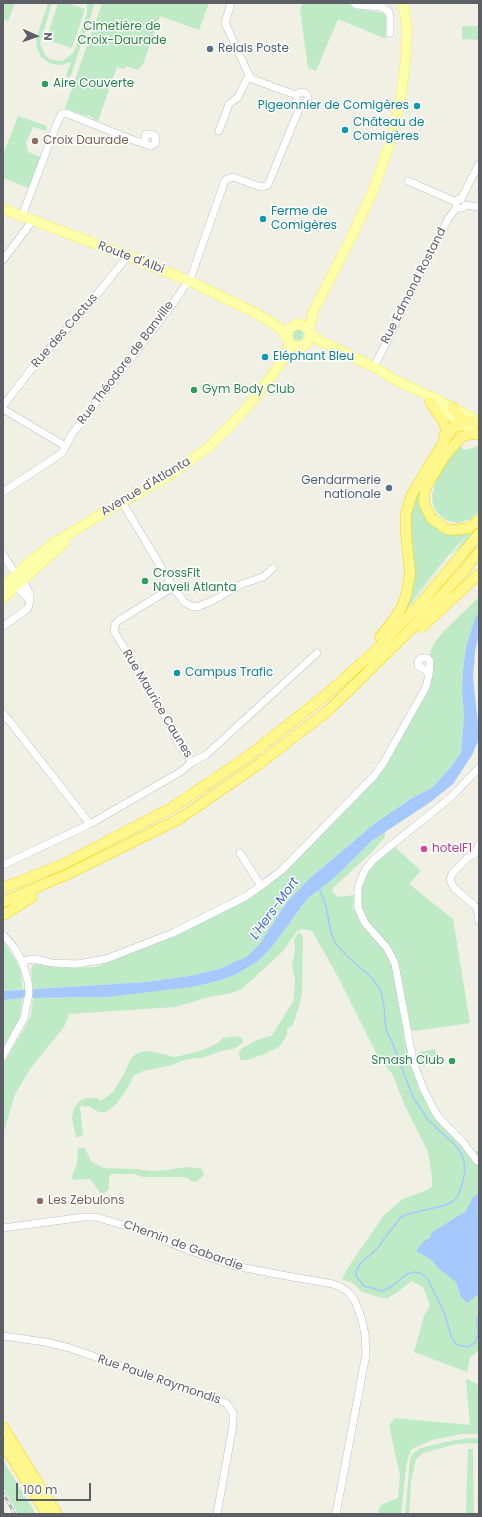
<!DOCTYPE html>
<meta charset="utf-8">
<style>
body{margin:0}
#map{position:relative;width:482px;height:1517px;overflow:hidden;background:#f0f0e4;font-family:Poppins,sans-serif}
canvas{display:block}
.frame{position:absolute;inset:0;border:4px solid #5c5f66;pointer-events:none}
.north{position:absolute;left:16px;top:16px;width:40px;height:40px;-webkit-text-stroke:3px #fff;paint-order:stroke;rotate:92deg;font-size:11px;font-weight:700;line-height:16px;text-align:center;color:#5c5f66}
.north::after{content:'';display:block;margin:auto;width:14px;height:18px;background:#5c5f66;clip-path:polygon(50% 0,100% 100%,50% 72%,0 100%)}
.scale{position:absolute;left:16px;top:1483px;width:75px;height:18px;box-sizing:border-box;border:2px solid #5c5f66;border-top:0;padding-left:5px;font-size:12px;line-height:14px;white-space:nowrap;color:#5c5f66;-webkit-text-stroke:3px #fff;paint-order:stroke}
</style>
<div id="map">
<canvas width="482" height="1517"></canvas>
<div class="frame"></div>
<div class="north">N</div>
<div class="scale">100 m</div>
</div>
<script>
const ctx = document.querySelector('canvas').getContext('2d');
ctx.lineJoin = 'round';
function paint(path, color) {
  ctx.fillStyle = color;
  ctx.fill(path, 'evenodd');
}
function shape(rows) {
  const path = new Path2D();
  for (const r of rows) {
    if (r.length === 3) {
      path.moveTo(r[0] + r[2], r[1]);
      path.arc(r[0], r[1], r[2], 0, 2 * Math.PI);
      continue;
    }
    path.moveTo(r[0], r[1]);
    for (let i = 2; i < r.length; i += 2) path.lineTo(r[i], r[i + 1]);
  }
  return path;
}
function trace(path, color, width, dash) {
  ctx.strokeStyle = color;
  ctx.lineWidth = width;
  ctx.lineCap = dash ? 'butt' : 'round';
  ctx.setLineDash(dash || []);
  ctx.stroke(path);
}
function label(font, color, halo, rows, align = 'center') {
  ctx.font = font + ' Poppins,sans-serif';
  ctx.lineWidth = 3;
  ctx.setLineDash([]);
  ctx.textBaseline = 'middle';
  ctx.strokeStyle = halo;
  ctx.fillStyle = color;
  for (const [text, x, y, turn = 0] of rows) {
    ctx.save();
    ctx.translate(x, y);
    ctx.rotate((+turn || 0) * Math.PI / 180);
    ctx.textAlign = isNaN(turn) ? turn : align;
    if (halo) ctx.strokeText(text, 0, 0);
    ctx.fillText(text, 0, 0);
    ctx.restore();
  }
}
paint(shape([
 [3,3,15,3,8,21,3,19],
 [48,3,52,3,40,43,45,55,50,59,59,61,64,60,72,54,75,49,87,13,87,3,95,3,70,78,66,76,71,62,60,65,49,63,41,57,37,48,36,39],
 [58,3,68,3,85,9,72,48,46,40],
 [102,3,209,3,199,30,160,16,143,64,138,70,126,66,124,69,117,67,98,121,93,119,93,118,89,115,86,116,65,108],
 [303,3,348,3,352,7,357,9,383,13,386,17,386,39,338,19,316,71,308,68,300,9],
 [462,26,479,26,479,40,462,39],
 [18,116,47,126,46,131,33,127,26,143,28,152,42,158,31,189,3,178,3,151,4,152],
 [298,335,5.5],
 [460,445,464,450,472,448,476,446,479,447,479,511,471,519,459,523,453,522,444,519,436,511,433,504,432,495,437,478,457,447],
 [421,486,420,506,422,512,432,525,476,529,459,549,449,556,458,548,469,533,448,556,420,590,418,589,419,591,410,603,448,558,405,611,410,508],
 [479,597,479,611,475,618,466,647,463,670,462,690,464,716,461,753,450,768,432,788,412,798,374,824,310,878,287,902,261,942,248,956,219,969,189,976,146,982,33,989,31,970,33,965,37,964,64,968,96,967,176,933,182,933,187,927,262,889,359,795,422,701,432,660,430,656,431,650,435,642,443,632],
 [385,832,385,837,371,853,334,887,332,891,338,897,354,895,353,910,356,909,369,934,388,954,392,963,405,1031,403,1035,407,1049,421,1087,464,1147,468,1155,479,1150,479,1350,470,1358,467,1372,414,1352,424,1316,430,1306,423,1287,411,1281,399,1291,388,1298,382,1298,362,1292,351,1282,342,1279,349,1266,384,1215,403,1199,427,1190,432,1186,432,1177,428,1152,405,1106,393,1075,378,1057,337,975,312,931,302,929,297,931,284,950,255,977,240,990,231,993,209,997,175,1007,69,1014,64,1027,30,1069,15,1094,3,1135,3,1064,24,1029,31,1015,33,998,107,997,221,980,237,974,258,961,271,948,308,898,333,879,373,840],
 [395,847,421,871,409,884,453,919,470,1023,414,1031,410,1029,399,972,366,919,361,908,361,887,368,871,377,860],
 [299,932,303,937,302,992,299,1007,294,1021,292,1026,287,1029,287,1035,280,1046,265,1054,247,1060,240,1060,239,1053,241,1049,257,1040,271,1036,274,1032,294,1000,295,980,292,966,295,950,294,939],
 [3,941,16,960,21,973,23,989,3,991],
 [23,998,19,1019,3,1048,3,1000],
 [239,1036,243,1040,242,1043,236,1048,221,1051,202,1058,195,1058,184,1060,172,1065,143,1071,133,1076,130,1084,117,1103,106,1112,99,1112,88,1106,84,1107,82,1105,80,1107,83,1136,76,1137,72,1118,74,1108,79,1102,81,1100,88,1098,97,1098,101,1101,113,1092,124,1074,131,1058,136,1054,145,1051,155,1052,174,1057,180,1056,203,1050,218,1043,223,1038],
 [435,1049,438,1063,421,1066,419,1052],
 [78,1148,85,1148,90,1160,95,1164,104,1168,135,1169,151,1171,167,1170,187,1167,202,1169,204,1175,196,1182,191,1181,188,1178,184,1177,143,1177,134,1174,113,1174,110,1175,109,1179,109,1189,105,1193,101,1194,90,1179,75,1180,71,1178,77,1164],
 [466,1379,479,1385,479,1434,462,1434,432,1440,412,1449,409,1455,406,1467,401,1514,377,1514,381,1505,398,1498,400,1476,389,1425,395,1418,470,1425],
 [470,1438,479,1439,479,1443,456,1444,423,1453,416,1459,411,1481,409,1514,405,1514,410,1460,412,1454,421,1448,450,1441],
 [468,1449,473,1449,474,1514,466,1514],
 [3,1460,13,1477,36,1514,18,1514,3,1487]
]), '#beeac6');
paint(shape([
 [479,611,479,633,475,652,473,678,478,723,478,741,472,755,453,784,429,803,373,840,333,879,308,898,271,948,258,961,237,974,221,980,192,987,107,997,23,998,3,1000,3,991,146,982,189,976,219,969,248,956,261,942,287,902,310,878,374,824,412,798,432,788,450,768,461,753,464,716,462,690,463,670,466,647,475,618],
 [479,1193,479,1295,476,1296,467,1303,461,1297,456,1282,437,1267,432,1260,416,1251,423,1242,431,1237,431,1233,466,1211,473,1197]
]), '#a5c8ff');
trace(shape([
 [319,888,326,906,331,933,336,944,346,955,372,978,381,991,384,1007,386,1030,392,1042,413,1097,429,1121,455,1145,462,1155,464,1162,465,1171,462,1185,457,1197,453,1201,446,1205,408,1214,401,1217,386,1236,377,1249,361,1263,356,1271,356,1276,364,1286,382,1291,391,1287,407,1274,414,1272,420,1273,427,1278,444,1312,451,1336,455,1343,458,1345,468,1347,475,1343,478,1334,477,1319,479,1317]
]), '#a5c8ff', 1.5);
const minor = shape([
 [231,3,225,23,249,75,252,79,296,95],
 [354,3,357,5,382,7,385,9,389,12,390,17,390,33],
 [302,98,6],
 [219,131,229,104,238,97,249,75],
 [408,181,456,202],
 [465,205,463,208,458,208,456,206,456,202,457,200,461,199,479,164],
 [465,205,479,207],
 [22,216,57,123,61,115,63,113,68,114,133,140,151,146,156,143,155,136,151,134,146,134,144,143],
 [3,260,33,220],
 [374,367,448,219,457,207],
 [3,406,33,367,90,303,128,256],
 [3,409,65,446],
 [3,492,62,453,72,434,169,309,191,277,225,180,233,177,258,186,262,187,268,185,301,104],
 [122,502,173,587,118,621,115,625,114,631,170,725,179,745,192,762],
 [3,555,16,574,20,582,19,590,27,597,30,602],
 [173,587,184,602,191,606,197,607,212,601,242,584,263,577,273,568],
 [3,626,22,613,28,608,30,602,30,595,26,586,20,582],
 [3,713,90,824],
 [479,844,474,855,468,857,452,874,450,880,454,888,474,905,477,909,479,921],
 [240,853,261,886],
 [3,865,90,824,182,771,192,762,206,755,317,653],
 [3,935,14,947,23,964,28,981,29,993,24,1018,3,1056],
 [22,961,34,959,52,963,77,964,106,959,173,933,245,897,261,886,282,870,374,776,384,762,426,687,429,675,430,661,427,658,421,658,418,661,418,666,426,670,429,675],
 [477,1161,463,1142,440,1119,434,1110,423,1088,413,1061,395,964,387,948,365,923,358,908,358,887,365,870,373,860,450,798,479,768],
 [3,1228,84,1217,96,1217,143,1231,188,1250,235,1266,287,1276,333,1284,341,1287,348,1292,355,1301,361,1317,365,1334,366,1354,336,1514],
 [3,1336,45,1342,70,1348,226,1403,233,1413,233,1425,217,1514]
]);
const major = shape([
 [3,209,120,253,189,281,256,313,281,329,289,342,294,346,300,347,305,345,309,340,310,334,306,326,297,324,290,328,287,337],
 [309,330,314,310,349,242,373,191,393,134,401,97,406,56,407,29,403,3],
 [309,332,320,341,374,367,397,381,428,395,471,417,479,423],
 [432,404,479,435],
 [3,587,25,566,54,543,110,509,169,476,209,447,242,413,260,392,287,354,289,342],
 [3,598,65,542]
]);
const highway = shape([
 [430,402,443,421,446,429,444,439],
 [452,407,460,416,459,427],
 [476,434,471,434,461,437,445,456,429,482,425,490,424,499,425,506,432,519,447,529,454,530,469,528,479,520],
 [422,627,479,574],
 [380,637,395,618,402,606,406,596,410,574,406,534,406,513,412,494,453,427,463,421,478,422],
 [3,888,64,864,173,807,250,755,327,694,374,652,422,602,479,534],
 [3,902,68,874,179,819,259,764,330,709,408,632,463,572,479,552],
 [3,915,32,897],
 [3,1427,57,1514],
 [3,1444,47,1514]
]);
trace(minor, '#bec0c6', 8);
trace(major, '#ffee4f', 10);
trace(highway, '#f4d500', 11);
trace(minor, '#fff', 7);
trace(major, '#fdffaa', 9);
trace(highway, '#fff78c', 10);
const rail = shape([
 [3,1493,15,1514],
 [3,1512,4,1514]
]);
trace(rail, '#b8b8b9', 3);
trace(rail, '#fff', 1.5, [4.5]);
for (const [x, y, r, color] of [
 [210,49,4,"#5c6f8a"],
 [45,84,4,"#2e9e5b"],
 [417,106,4,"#0f9aa8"],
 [345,130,4,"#0f9aa8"],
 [35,141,4,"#8d6e63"],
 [263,219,4,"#0f9aa8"],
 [265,357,4,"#0f9aa8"],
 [194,390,4,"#2e9e5b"],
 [389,488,4,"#5c6f8a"],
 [145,581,4,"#2e9e5b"],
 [177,673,4,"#0f9aa8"],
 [424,849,4,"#d1479c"],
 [452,1061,4,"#2e9e5b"],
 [40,1201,4,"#8d6e63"]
]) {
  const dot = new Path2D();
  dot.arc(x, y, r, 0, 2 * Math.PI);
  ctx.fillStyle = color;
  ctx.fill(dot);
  trace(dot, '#fff', 1.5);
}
label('12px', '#2c8541', '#fff', [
 ["Cimetière de",122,27],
 ["Croix-Daurade",122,41]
]);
label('12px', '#4e5e75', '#fff', [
 ["Relais Poste",218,49],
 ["Gendarmerie",381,481,"right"],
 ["nationale",381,495,"right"]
], 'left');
label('12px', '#27864d', '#fff', [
 ["Aire Couverte",53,84],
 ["Gym Body Club",202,390],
 ["CrossFit",153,574],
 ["Naveli Atlanta",153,588],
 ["Smash Club",444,1061,"right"]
], 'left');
label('12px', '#0d838f', '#fff', [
 ["Pigeonnier de Comigères",409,106,"right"],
 ["Château de",353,123],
 ["Comigères",353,137],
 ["Ferme de",271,212],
 ["Comigères",271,226],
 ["Eléphant Bleu",273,357],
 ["Campus Trafic",185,673]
], 'left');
label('12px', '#785e54', '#fff', [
 ["Croix Daurade",43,141],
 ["Les Zebulons",48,1201]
], 'left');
label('12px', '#5c5f66', '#fff', [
 ["Route d'Albi",131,258,21],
 ["Rue Edmond Rostand",414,286,-63],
 ["Rue des Cactus",65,331,-49],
 ["Rue Théodore de Banville",126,363,-53],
 ["Avenue d'Atlanta",146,487,-31],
 ["Rue Maurice Caunes",157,704,59],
 ["Chemin de Gabardie",183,1246,20],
 ["Rue Paule Raymondis",159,1380,19]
]);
label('12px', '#b23c85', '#fff', [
 ["hotelF1",432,849]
], 'left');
label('italic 13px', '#3c68cf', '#fff', [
 ["L'Hers-Mort",275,909,-54]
]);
</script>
